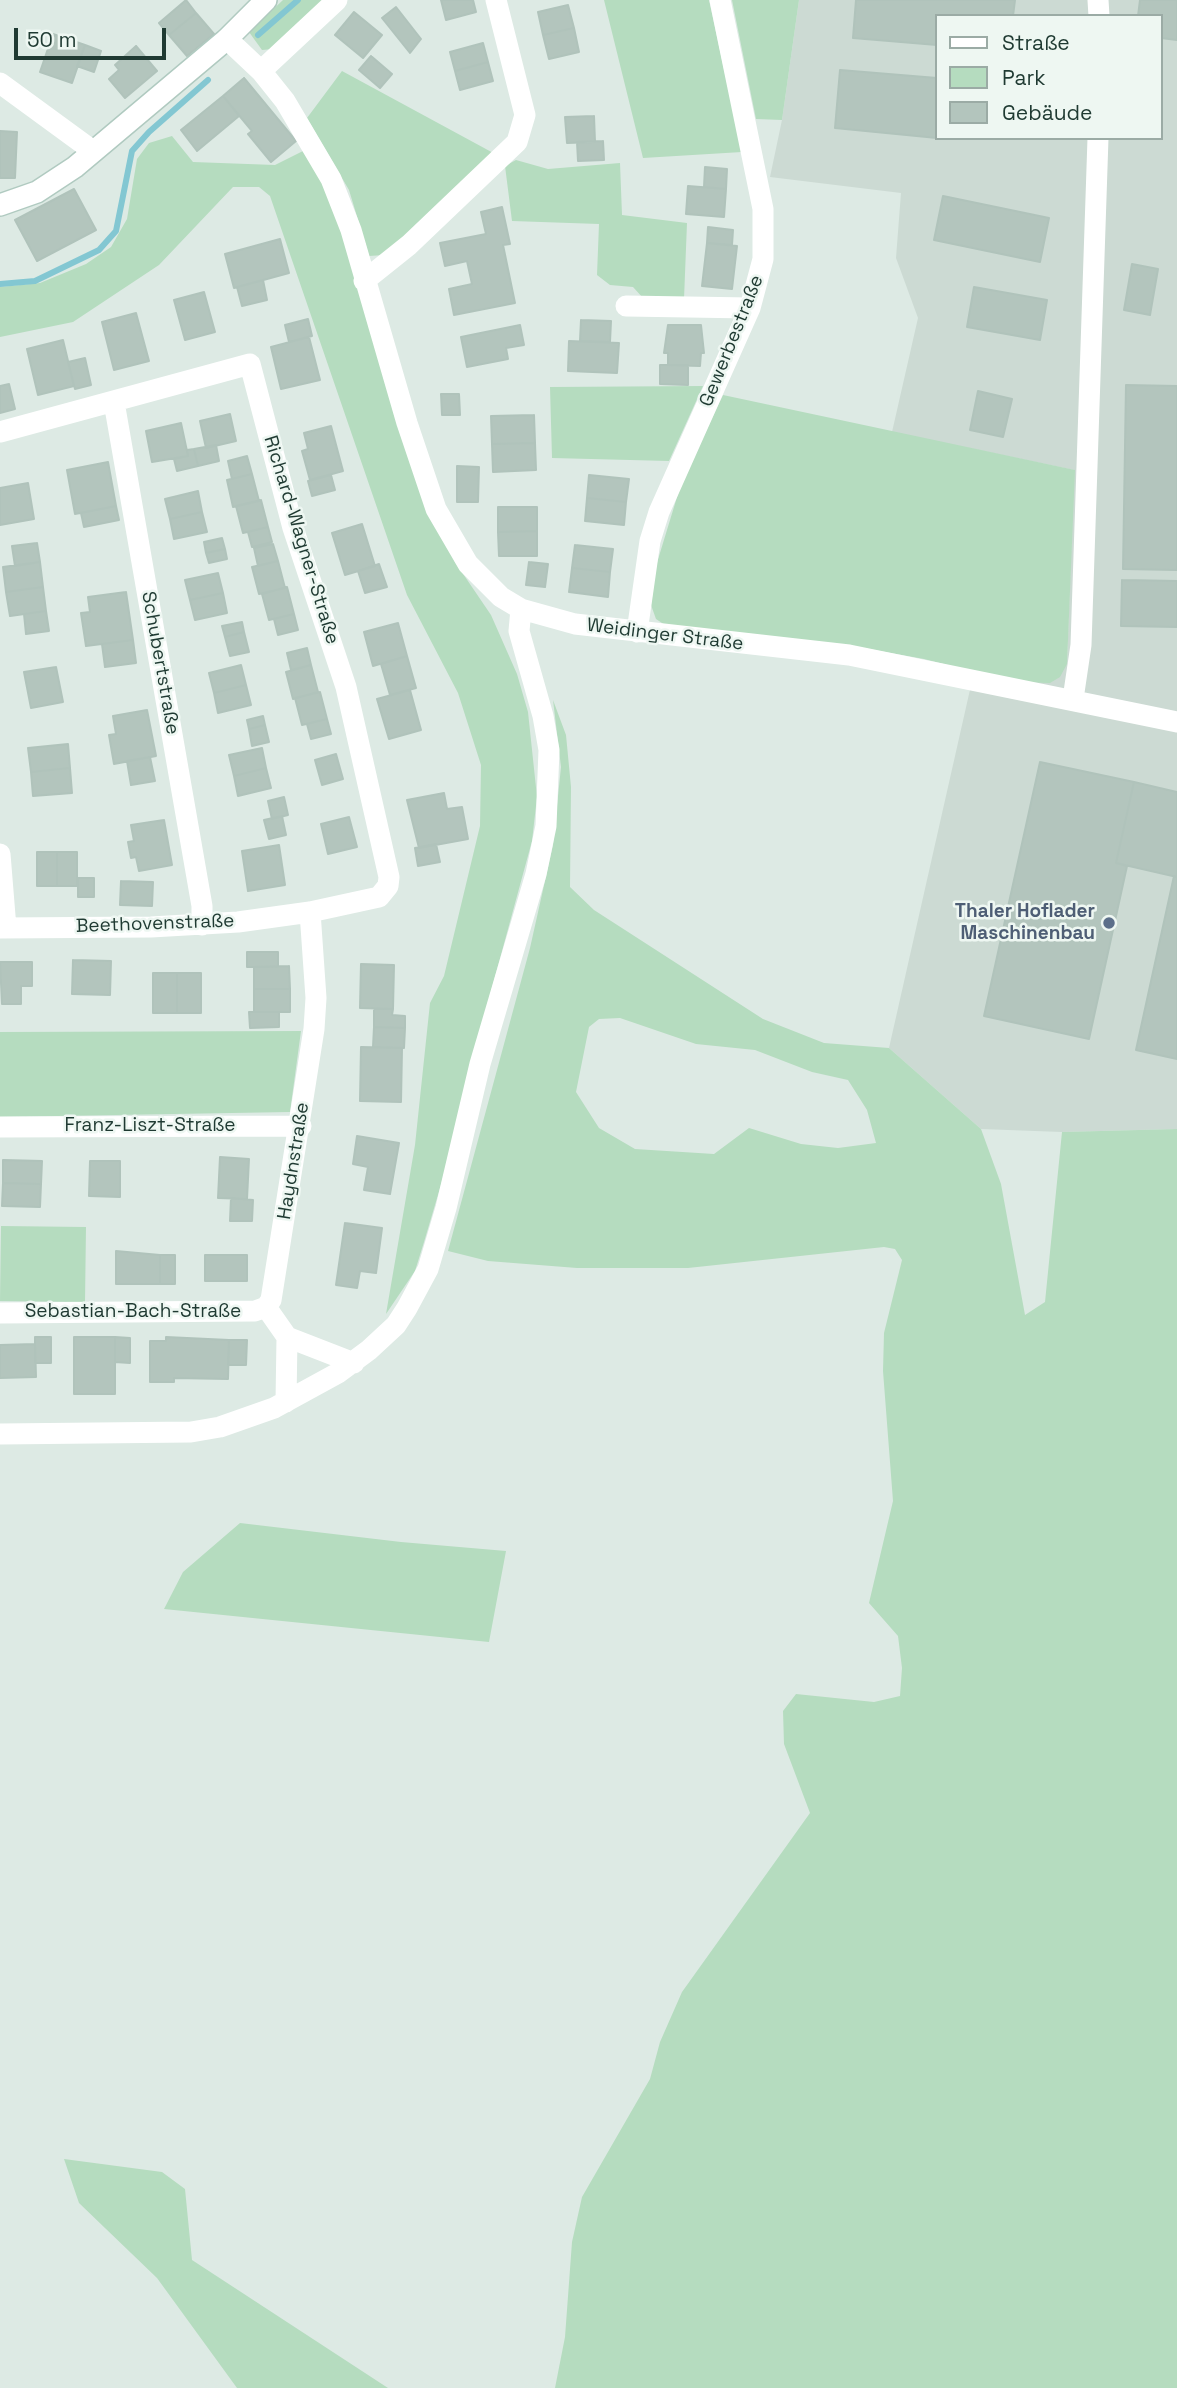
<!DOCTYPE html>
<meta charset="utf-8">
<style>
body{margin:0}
#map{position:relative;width:1177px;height:2388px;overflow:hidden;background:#ddeae4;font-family:"Space Grotesk",sans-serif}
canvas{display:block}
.legend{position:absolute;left:935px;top:14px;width:228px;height:126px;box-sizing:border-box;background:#eef7f2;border:2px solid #9baba5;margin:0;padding:9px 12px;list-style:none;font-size:21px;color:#1f3a32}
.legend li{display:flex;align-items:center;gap:14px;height:35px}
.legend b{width:35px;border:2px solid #9baba5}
.scale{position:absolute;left:14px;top:28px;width:152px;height:32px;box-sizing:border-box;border:4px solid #1f3a32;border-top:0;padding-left:9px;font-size:21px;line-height:24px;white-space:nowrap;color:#1f3a32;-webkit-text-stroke:5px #eef7f2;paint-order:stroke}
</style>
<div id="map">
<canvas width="1177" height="2388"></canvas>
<ul class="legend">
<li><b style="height:9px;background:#fff"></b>Straße</li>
<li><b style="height:19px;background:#b5dcbf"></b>Park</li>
<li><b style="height:19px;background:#b3c5bd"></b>Gebäude</li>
</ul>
<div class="scale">50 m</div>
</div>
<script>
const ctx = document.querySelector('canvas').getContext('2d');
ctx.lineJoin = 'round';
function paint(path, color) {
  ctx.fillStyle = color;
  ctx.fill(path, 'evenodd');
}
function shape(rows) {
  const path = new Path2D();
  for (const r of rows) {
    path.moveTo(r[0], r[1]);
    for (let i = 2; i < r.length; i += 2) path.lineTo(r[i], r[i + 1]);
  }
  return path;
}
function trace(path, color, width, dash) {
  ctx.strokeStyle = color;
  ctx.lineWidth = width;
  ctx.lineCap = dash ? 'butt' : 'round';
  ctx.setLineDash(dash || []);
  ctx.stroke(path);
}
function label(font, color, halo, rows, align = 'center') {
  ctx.font = font + ' "Space Grotesk",sans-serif';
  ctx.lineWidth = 5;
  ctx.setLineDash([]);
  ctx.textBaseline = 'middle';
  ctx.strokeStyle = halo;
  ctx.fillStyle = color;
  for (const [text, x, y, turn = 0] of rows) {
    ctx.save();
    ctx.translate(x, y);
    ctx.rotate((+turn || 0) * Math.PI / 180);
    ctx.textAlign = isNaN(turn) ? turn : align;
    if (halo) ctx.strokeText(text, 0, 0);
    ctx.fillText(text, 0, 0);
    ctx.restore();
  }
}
paint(shape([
 [799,0,1177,0,1177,1129,1062,1132,981,1129,889,1048,974,672,1067,664,1074,470,892,432,918,318,896,258,901,193,770,177,782,120],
 [937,16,1161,16,1161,138,937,138]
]), '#ccdad3');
paint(shape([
 [283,0,328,0,273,49,262,50,249,32],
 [604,0,709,0,742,152,643,158],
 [732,0,799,0,782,120,756,119],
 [342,71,497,155,384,255,369,256,349,190,307,118],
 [172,136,193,162,275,165,307,149,329,185,455,562,491,615,517,674,528,712,537,797,532,841,472,1061,451,1151,424,1242,415,1271,386,1314,415,1145,430,1003,444,976,480,826,481,765,458,693,407,595,270,196,259,187,233,187,159,265,73,322,0,337,0,287,40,283,86,264,111,247,127,219,137,159,149,143],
 [516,160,548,169,620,163,622,215,687,223,684,299,643,298,633,287,610,285,597,275,599,224,512,221,505,166],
 [703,386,669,461,552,458,550,387],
 [723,395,1075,470,1067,664,1060,677,1050,683,1014,682,924,659,852,646,668,627,656,619,651,605,656,566,681,484],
 [553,700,566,735,571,787,570,887,594,910,763,1019,824,1043,889,1048,981,1129,1001,1184,1025,1315,1045,1302,1062,1132,1177,1129,1177,2388,555,2388,565,2337,572,2242,582,2197,650,2079,660,2042,682,1992,810,1813,784,1744,783,1711,796,1694,874,1702,900,1696,902,1668,898,1636,869,1603,893,1501,883,1371,884,1333,902,1260,895,1249,884,1247,688,1268,577,1268,488,1261,448,1251,530,948,553,845,561,767],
 [620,1018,696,1044,755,1050,812,1072,848,1080,867,1110,876,1143,838,1148,801,1144,749,1128,714,1154,635,1149,599,1128,576,1092,589,1027,599,1019],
 [301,1031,290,1112,0,1117,0,1032],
 [1,1226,86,1227,85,1302,0,1301],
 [240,1523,401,1542,506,1551,489,1642,164,1609,183,1572],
 [64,2159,162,2172,185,2189,192,2260,388,2388,237,2388,157,2278,79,2203]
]), '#b5dcbf');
trace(shape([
 [258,35,298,0],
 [0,284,35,281,99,250,116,231,132,151,149,132,208,80]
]), '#83c7d2', 6);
const building = shape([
 [186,0,196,13,169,35,159,23,186,0],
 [441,0,473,0,476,12,446,20,441,0],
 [856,0,1015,0,1013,16,937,16,937,45,853,38,856,0],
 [1140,0,1177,0,1177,40,1161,38,1161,16,1138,16,1140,0],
 [568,5,574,28,543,35,538,12,568,5],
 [396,7,421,39,410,53,382,18,396,7],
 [354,12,382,35,363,58,335,35,354,12],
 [196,13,214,34,187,56,169,35,196,13],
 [574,28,579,52,549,59,543,35,574,28],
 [53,34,85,45,72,83,40,72,53,34],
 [483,43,488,62,455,71,450,52,483,43],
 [85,45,101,51,94,72,77,66,85,45],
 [136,46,157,71,125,98,109,79,119,70,115,65,136,46],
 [371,56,392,74,380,88,359,70,371,56],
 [488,62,493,81,460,90,455,71,488,62],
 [840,70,937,78,937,138,835,128,840,70],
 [244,78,296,141,271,162,248,134,252,131,223,96,244,78],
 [223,96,239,116,197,151,181,130,223,96],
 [594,116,595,142,567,143,565,117,594,116],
 [0,131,17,132,15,178,0,178,0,131],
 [603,141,604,160,578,161,577,142,603,141],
 [705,167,727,169,726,189,704,187,705,167],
 [688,186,726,189,724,217,686,214,688,186],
 [74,189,96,230,37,261,15,220,74,189],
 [943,196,1049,218,1040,262,934,240,943,196],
 [502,207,510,244,503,245,515,303,454,315,449,289,472,284,467,261,445,266,440,243,486,234,481,212,502,207],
 [708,227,733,230,732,245,707,243,708,227],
 [280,239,289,273,234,288,225,254,280,239],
 [707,243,737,246,732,289,702,286,707,243],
 [1132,264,1158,269,1150,315,1124,310,1132,264],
 [263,280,267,300,242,306,237,287,263,280],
 [974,287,1047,300,1040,340,967,327,974,287],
 [204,292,215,332,185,340,174,300,204,292],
 [136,313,149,361,114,370,102,322,136,313],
 [308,319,312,336,289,342,285,325,308,319],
 [581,320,611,321,610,342,580,341,581,320],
 [520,325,524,345,506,348,508,359,467,367,461,337,520,325],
 [668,325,701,325,704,353,701,353,700,366,668,365,668,353,664,353,668,325],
 [309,337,320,380,281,389,271,347,309,337],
 [63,340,74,386,38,395,27,349,63,340],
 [569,341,619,343,617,373,568,371,569,341],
 [85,358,91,385,75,389,68,362,85,358],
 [660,365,688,365,688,385,660,384,660,365],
 [9,384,15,409,0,413,0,386,9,384],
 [1126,385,1177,386,1177,570,1123,569,1126,385],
 [978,391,1012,399,1003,437,970,430,978,391],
 [441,394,459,394,460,415,442,415,441,394],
 [230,414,236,441,206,448,200,421,230,414],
 [534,415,535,443,492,444,491,416,534,415],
 [181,423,188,456,152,462,146,431,181,423],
 [331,426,343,471,310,480,302,451,308,449,304,433,331,426],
 [535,443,536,470,493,472,492,444,535,443],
 [216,445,219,461,198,466,194,449,216,445],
 [194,449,198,466,177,471,174,459,188,456,187,450,194,449],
 [247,456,252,474,232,479,228,461,247,456],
 [108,462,116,506,75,514,67,470,108,462],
 [457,466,479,467,478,502,457,502,457,466],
 [252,474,259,501,233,507,227,480,252,474],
 [331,475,335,490,312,496,308,481,331,475],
 [589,475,629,479,626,502,587,498,589,475],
 [28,483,34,519,0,525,0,488,28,483],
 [198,491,202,512,170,519,165,499,198,491],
 [587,498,626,502,624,525,585,521,587,498],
 [261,500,268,527,243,533,236,506,261,500],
 [116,506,119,520,84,527,81,513,116,506],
 [498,507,537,507,537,531,498,532,498,507],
 [202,512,207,532,174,539,170,519,202,512],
 [362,524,375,566,345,575,332,533,362,524],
 [268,527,272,542,252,547,248,532,268,527],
 [537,531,537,556,499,556,498,532,537,531],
 [222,538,225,549,206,553,204,542,222,538],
 [37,543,40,562,15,566,12,546,37,543],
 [273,544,278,561,258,566,254,548,273,544],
 [575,545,613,549,610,572,572,568,575,545],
 [225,549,227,559,209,563,206,553,225,549],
 [278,561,285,588,259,594,252,567,278,561],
 [40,562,43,587,6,592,3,567,40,562],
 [529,562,548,564,545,587,526,585,529,562],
 [379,564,387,587,365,593,358,571,379,564],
 [572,568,610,572,608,597,569,592,572,568],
 [218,573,223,593,190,600,185,580,218,573],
 [1122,580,1177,581,1177,627,1121,626,1122,580],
 [43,587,46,611,10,616,6,592,43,587],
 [287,587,294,614,269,620,262,594,287,587],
 [126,592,133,640,86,646,81,613,90,612,88,597,126,592],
 [223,593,227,613,195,620,190,600,223,593],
 [46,611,49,631,26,634,24,614,46,611],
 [294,614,298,630,278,635,274,619,294,614],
 [242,622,244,632,225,637,222,626,242,622],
 [398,623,407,656,373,666,364,632,398,623],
 [244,632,249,652,230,656,225,637,244,632],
 [133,640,136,663,105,667,102,644,133,640],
 [307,648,311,665,291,670,287,653,307,648],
 [407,656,416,688,390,695,381,664,407,656],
 [241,665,246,685,214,693,209,673,241,665],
 [311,665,318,692,293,699,286,672,311,665],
 [56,667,63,702,31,708,24,672,56,667],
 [246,685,251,705,218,713,214,693,246,685],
 [410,690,421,730,389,739,377,699,410,690],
 [320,692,327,719,302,725,295,698,320,692],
 [147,710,156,756,114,764,109,735,116,734,113,716,147,710],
 [263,716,265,725,249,729,247,720,263,716],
 [327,719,331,734,311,739,307,724,327,719],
 [265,725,269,742,252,746,249,729,265,725],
 [68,744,70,768,31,772,28,748,68,744],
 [262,748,266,768,234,776,229,755,262,748],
 [336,754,343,779,322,785,315,760,336,754],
 [150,757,155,781,131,785,127,761,150,757],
 [1040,762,1134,782,1116,863,1127,866,1089,1039,984,1016,1040,762],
 [70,768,72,793,33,796,31,772,70,768],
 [266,768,271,788,238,796,234,776,266,768],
 [1134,782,1177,792,1177,877,1116,863,1134,782],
 [444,793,447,809,462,807,468,839,419,848,407,800,444,793],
 [284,797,288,815,272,819,268,801,284,797],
 [282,816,286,835,269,839,264,820,282,816],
 [349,817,357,847,328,854,321,824,349,817],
 [164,820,172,865,139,871,136,857,131,858,128,842,134,841,131,825,164,820],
 [436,844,440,862,418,866,415,848,436,844],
 [279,845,285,885,248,891,242,851,279,845],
 [37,852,57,852,57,886,37,886,37,852],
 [57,852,77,852,77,886,57,886,57,852],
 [1174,876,1177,877,1177,1059,1136,1050,1174,876],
 [78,878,94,878,94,897,78,897,78,878],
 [121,881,153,882,152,906,120,905,121,881],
 [247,952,278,952,278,967,247,967,247,952],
 [73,960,111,961,110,995,72,994,73,960],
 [0,962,32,962,32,986,21,986,21,1004,2,1004,0,962],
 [361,964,394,965,393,1009,360,1008,361,964],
 [289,966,290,989,254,989,254,967,289,966],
 [153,973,177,973,177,1013,153,1013,153,973],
 [177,973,201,973,201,1013,177,1013,177,973],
 [254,989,290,989,290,1012,254,1012,254,989],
 [374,1009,393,1009,392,1015,405,1016,405,1028,374,1027,374,1009],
 [249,1012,279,1012,279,1027,250,1028,249,1012],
 [374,1027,405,1028,404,1048,373,1047,374,1027],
 [361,1047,402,1048,401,1102,360,1101,361,1047],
 [357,1136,399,1143,390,1194,364,1190,368,1167,353,1164,357,1136],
 [220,1157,249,1159,247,1199,218,1198,220,1157],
 [3,1160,42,1161,41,1184,3,1183,3,1160],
 [90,1161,120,1161,120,1197,89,1196,90,1161],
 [3,1183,41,1184,40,1207,2,1206,3,1183],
 [231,1198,253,1200,252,1221,230,1221,231,1198],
 [345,1223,382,1228,376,1273,360,1271,357,1288,336,1285,345,1223],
 [116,1251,160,1255,160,1284,116,1284,116,1251],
 [160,1255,175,1255,175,1284,160,1284,160,1255],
 [205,1255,247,1255,247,1281,205,1281,205,1255],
 [35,1337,51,1337,51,1363,35,1363,35,1337],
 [74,1337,115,1337,115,1394,74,1394,74,1337],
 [115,1337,130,1338,130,1363,115,1362,115,1337],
 [166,1337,229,1340,228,1379,174,1378,174,1382,150,1382,150,1341,166,1341,166,1337],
 [229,1340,247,1340,246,1365,228,1365,229,1340],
 [35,1344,36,1377,0,1378,0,1345,35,1344]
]);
paint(building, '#b3c5bd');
trace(building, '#b0c3bb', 2);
const secondary = shape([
 [0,205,37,192,75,167,227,39,266,0]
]);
trace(secondary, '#b0cac0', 24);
trace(shape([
 [1098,0,1099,16],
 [227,39,261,71,285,101,331,179,351,230,407,423,436,509,468,564,501,597,521,609,575,624,849,655,1177,722],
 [261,71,337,0],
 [0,83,93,151],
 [364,281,409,245,517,142,525,115,496,0],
 [626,306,750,308],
 [114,402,202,906,202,925],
 [0,432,250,364,293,528,346,687,389,877,388,886,379,897,310,912,238,922,151,927,0,928],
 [637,632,650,541,659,512,750,308,763,259,763,209,720,0],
 [1073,699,1081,645,1098,138],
 [0,854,6,928],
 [0,1127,301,1126],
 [0,1313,255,1311,266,1307],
 [287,1337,354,1363],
 [286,1402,287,1337,266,1307,271,1300,314,1029,316,998,310,912],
 [0,1434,191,1432,220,1427,274,1408,338,1373,369,1350,396,1325,407,1308,428,1269,446,1208,480,1064,536,874,546,826,549,750,543,716,519,631,521,609]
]), '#fff', 21);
trace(secondary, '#fff', 21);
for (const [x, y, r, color] of [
 [1109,923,7,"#5c6f8a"]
]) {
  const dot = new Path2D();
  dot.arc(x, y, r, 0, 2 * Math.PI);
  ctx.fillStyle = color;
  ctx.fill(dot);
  trace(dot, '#eef7f2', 2.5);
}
label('19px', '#1f3a32', '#eef7f2', [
 ["Gewerbestraße",732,341,-68],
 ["Richard-Wagner-Straße",301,540,73],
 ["Weidinger Straße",665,635,7],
 ["Schubertstraße",160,663,80],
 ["Beethovenstraße",155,924,-2],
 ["Franz-Liszt-Straße",150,1126],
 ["Haydnstraße",294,1161,-81],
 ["Sebastian-Bach-Straße",133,1312]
]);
label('bold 19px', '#4e5e75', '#eef7f2', [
 ["Thaler Hoflader",1095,912],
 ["Maschinenbau",1095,934]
], 'right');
</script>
